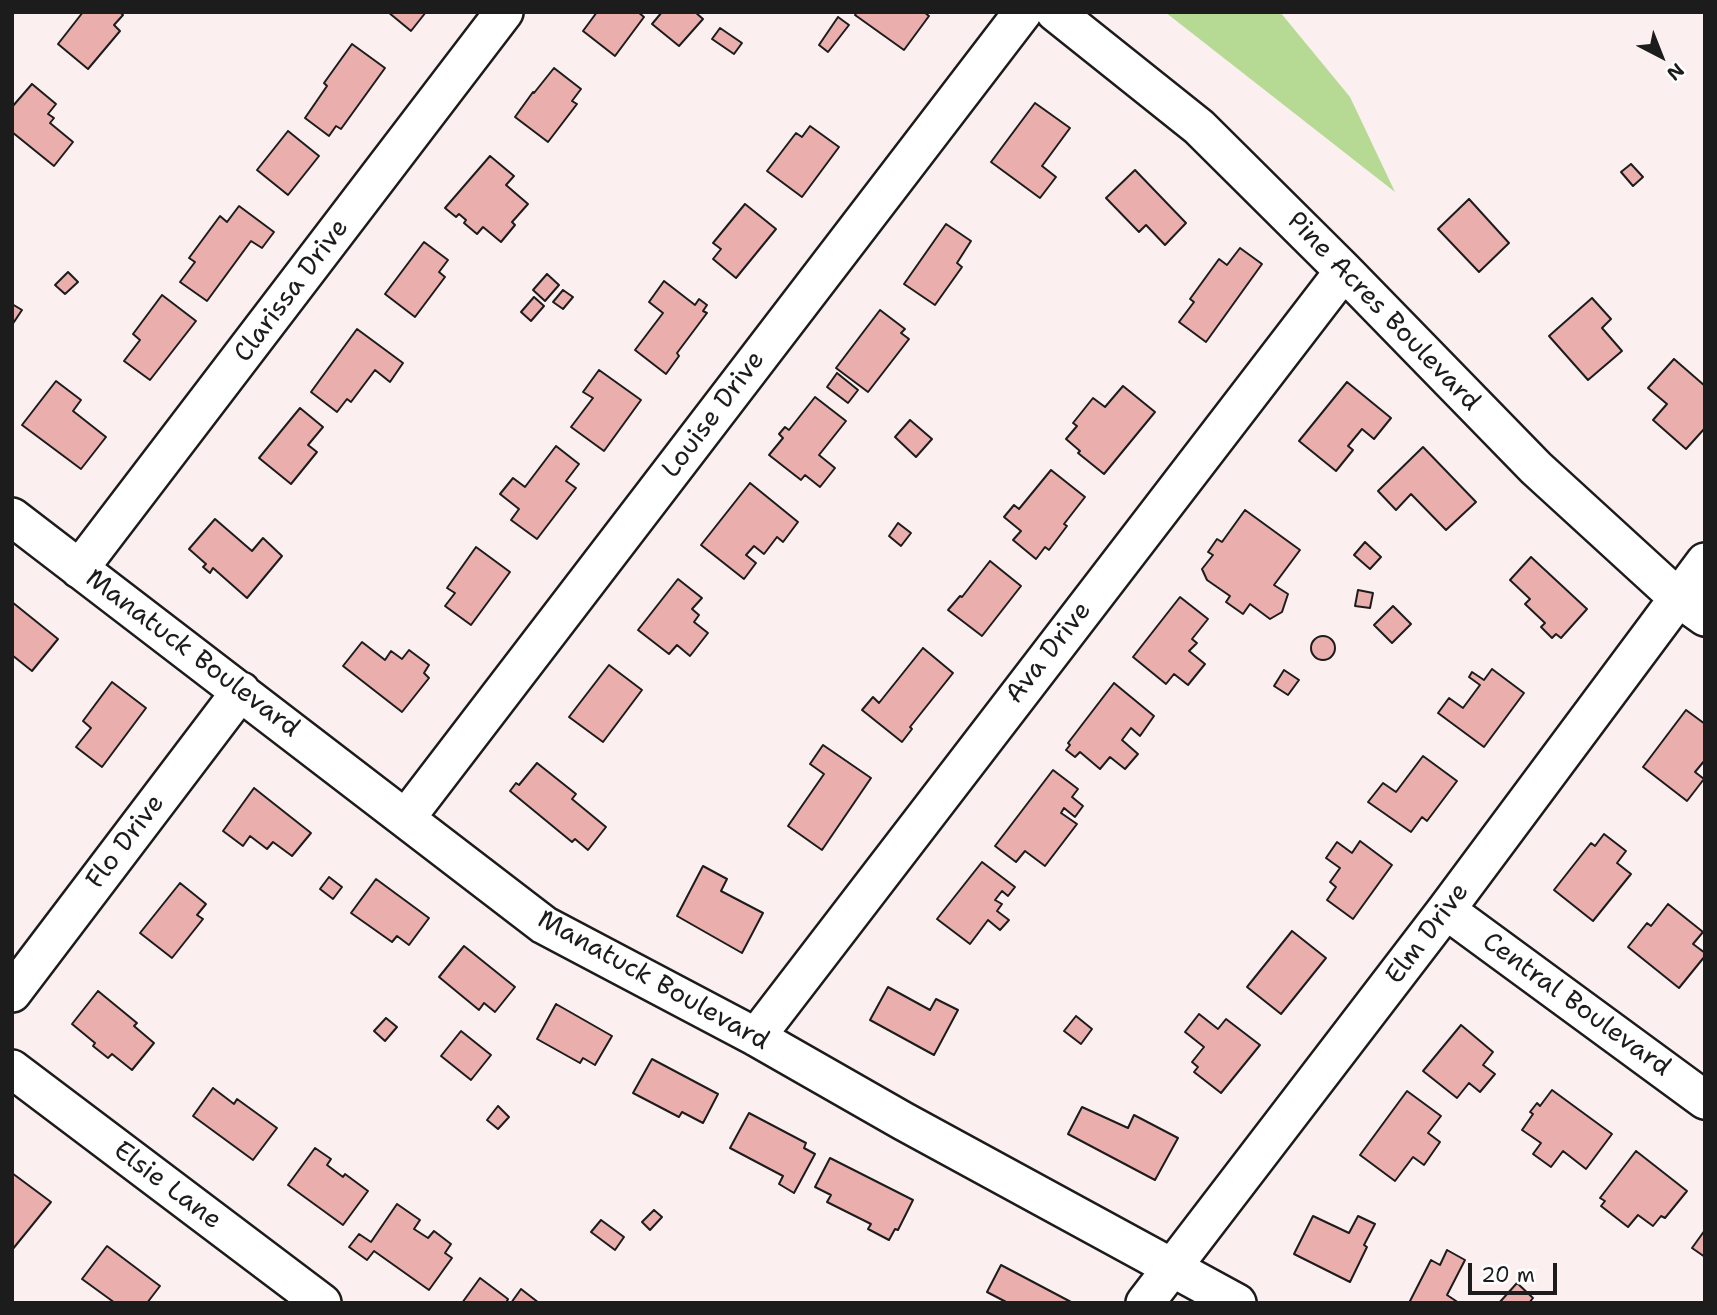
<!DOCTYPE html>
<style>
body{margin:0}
#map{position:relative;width:1717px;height:1315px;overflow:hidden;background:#fbefef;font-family:"Shantell Sans",sans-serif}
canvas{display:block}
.frame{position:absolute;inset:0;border:14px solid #1c1c1c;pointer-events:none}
.north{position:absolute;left:1626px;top:21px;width:70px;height:70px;-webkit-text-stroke:5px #fff;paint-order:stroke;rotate:138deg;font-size:19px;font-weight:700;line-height:28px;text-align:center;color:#1c1c1c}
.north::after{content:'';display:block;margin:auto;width:24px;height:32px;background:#1c1c1c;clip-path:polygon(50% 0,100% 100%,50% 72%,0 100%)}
.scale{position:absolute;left:1468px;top:1263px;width:89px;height:32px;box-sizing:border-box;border:4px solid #1c1c1c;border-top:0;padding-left:9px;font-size:21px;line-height:24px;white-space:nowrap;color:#1c1c1c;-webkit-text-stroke:5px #fff;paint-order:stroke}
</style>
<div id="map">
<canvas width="1717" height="1315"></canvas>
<div class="frame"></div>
<div class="north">N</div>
<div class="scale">20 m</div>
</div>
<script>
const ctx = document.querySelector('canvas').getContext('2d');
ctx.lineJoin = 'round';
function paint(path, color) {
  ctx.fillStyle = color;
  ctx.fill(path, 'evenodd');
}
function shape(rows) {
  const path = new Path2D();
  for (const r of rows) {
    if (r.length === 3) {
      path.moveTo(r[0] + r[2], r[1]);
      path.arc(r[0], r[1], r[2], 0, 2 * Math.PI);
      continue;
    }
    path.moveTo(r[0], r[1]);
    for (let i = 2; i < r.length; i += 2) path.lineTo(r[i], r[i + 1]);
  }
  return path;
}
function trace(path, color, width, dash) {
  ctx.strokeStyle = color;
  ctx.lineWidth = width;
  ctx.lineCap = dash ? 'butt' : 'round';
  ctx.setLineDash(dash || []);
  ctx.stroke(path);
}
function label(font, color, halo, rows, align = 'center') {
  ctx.font = font + ' "Shantell Sans",sans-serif';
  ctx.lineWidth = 5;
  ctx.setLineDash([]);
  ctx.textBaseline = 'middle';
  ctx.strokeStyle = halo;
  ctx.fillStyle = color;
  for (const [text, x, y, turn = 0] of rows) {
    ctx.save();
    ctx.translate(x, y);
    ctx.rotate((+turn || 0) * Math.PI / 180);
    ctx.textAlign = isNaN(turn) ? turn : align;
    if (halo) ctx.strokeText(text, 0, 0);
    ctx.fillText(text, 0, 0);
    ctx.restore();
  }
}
paint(shape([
 [1165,12,1280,12,1350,97,1395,192]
]), '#b6da94');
const building = shape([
 [83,12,120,12,123,15,114,25,120,31,88,69,58,44,83,12],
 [388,12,426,12,411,31,388,12],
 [597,12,638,12,644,17,615,56,583,31,597,12],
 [662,12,695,12,703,19,679,46,652,24,662,12],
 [857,12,924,12,929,16,904,50,855,15,857,12],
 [838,17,849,25,828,52,819,45,838,17],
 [720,28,742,43,734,54,712,39,720,28],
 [352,44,385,68,341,129,336,126,329,136,305,118,327,86,324,83,352,44],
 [554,68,581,89,572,101,577,104,548,142,515,117,533,92,534,93,554,68],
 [32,84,56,104,48,114,54,118,50,123,73,142,54,166,12,132,12,107,32,84],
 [1035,103,1070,128,1042,166,1056,177,1040,198,991,162,1035,103],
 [810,126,839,147,802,197,767,171,796,133,802,137,810,126],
 [288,131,319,156,288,195,257,170,288,131],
 [490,156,514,176,506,185,528,204,512,222,515,225,501,242,483,227,477,234,464,223,466,220,459,214,456,217,445,208,490,156],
 [1631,164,1643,177,1633,186,1621,172,1631,164],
 [1135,170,1186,223,1165,245,1146,225,1139,232,1106,198,1135,170],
 [1469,199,1509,243,1479,272,1438,229,1469,199],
 [745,204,776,229,736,278,713,259,721,249,713,243,745,204],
 [239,206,274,232,262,248,251,241,207,301,180,282,195,262,189,258,220,216,227,222,239,206],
 [946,224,971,241,957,263,962,267,935,305,904,284,946,224],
 [424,242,448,260,439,272,445,277,415,317,385,294,424,242],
 [1240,248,1262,264,1206,342,1179,322,1194,302,1190,299,1219,259,1227,265,1240,248],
 [68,272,78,282,65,294,55,285,68,272],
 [547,274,559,285,545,301,533,290,547,274],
 [664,281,695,305,699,299,707,305,703,311,707,313,677,353,679,356,666,374,635,350,663,313,649,302,664,281],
 [563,290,573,297,563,309,553,302,563,290],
 [162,295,196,321,150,380,124,361,140,340,133,334,162,295],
 [534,297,544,306,531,321,521,312,534,297],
 [1592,298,1611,319,1602,328,1622,351,1588,380,1549,336,1592,298],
 [12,304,22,310,12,325,12,304],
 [880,310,905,329,901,333,909,339,868,392,836,368,880,310],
 [357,329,403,363,390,382,375,370,351,402,347,399,337,412,311,392,357,329],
 [1674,359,1705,386,1705,428,1686,449,1653,420,1667,404,1648,388,1674,359],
 [599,370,641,400,604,451,571,427,593,398,583,392,599,370],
 [837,373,858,390,848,403,827,387,837,373],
 [56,381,81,400,73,411,106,437,81,469,22,425,56,381],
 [1347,382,1391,418,1374,439,1362,429,1348,446,1353,450,1336,471,1299,441,1347,382],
 [1123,386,1155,412,1104,474,1078,453,1080,451,1066,439,1077,426,1073,423,1093,398,1105,407,1123,386],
 [815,397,846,421,819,455,835,468,820,487,805,475,801,480,769,455,783,438,779,434,785,427,789,430,815,397],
 [300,408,323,427,308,445,317,452,291,484,259,458,300,408],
 [910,420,932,439,916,457,895,437,910,420],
 [556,446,579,464,566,481,576,488,537,539,511,520,519,509,500,494,513,478,525,487,556,446],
 [1423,447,1476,502,1446,530,1411,494,1396,510,1378,491,1423,447],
 [1051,470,1085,497,1064,524,1067,526,1049,550,1045,547,1036,559,1013,540,1021,531,1004,517,1014,505,1019,509,1051,470],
 [750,483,798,522,783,542,777,537,764,554,754,546,746,555,756,563,744,579,701,545,750,483],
 [1245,510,1300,550,1274,585,1288,594,1282,612,1270,619,1250,604,1243,614,1226,602,1230,596,1207,580,1202,569,1213,555,1208,552,1217,539,1222,542,1245,510],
 [215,519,252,551,263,538,282,556,247,598,213,568,210,573,203,567,206,564,189,549,215,519],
 [898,523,911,533,901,546,889,536,898,523],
 [1365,542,1381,557,1370,569,1354,555,1365,542],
 [476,547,510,572,471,625,445,606,455,593,447,588,476,547],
 [1531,557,1587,609,1561,638,1556,634,1552,638,1541,627,1545,623,1525,604,1530,599,1510,580,1531,557],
 [990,561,1021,586,982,636,948,610,960,596,962,597,990,561],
 [678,579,702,598,692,609,699,615,694,622,708,633,690,656,677,645,669,654,638,630,678,579],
 [1358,590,1373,593,1370,608,1355,606,1358,590],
 [1180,597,1208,619,1192,639,1197,643,1189,651,1205,664,1188,685,1174,674,1166,684,1133,657,1180,597],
 [12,602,58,639,32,671,12,655,12,602],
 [1393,606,1411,624,1392,643,1374,625,1393,606],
 [1323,648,12],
 [362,642,385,660,391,651,402,659,409,650,429,665,424,673,429,678,402,712,343,666,362,642],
 [923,648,953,673,910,727,912,729,902,742,862,710,873,697,879,703,923,648],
 [609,665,642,690,603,742,569,717,609,665],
 [1492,669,1524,693,1484,747,1438,713,1449,698,1463,708,1480,685,1469,677,1472,672,1484,680,1492,669],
 [1284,670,1299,680,1288,695,1274,686,1284,670],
 [112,682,146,708,102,767,76,747,91,728,83,721,112,682],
 [1114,683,1154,716,1140,736,1131,728,1122,740,1138,754,1125,769,1110,757,1100,769,1080,752,1075,757,1066,750,1070,745,1068,743,1114,683],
 [1686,710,1705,724,1705,760,1695,772,1704,779,1687,801,1643,767,1686,710],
 [823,745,871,778,822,850,788,826,824,774,810,764,823,745],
 [1423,756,1457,781,1427,821,1422,817,1411,832,1368,802,1383,783,1396,792,1423,756],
 [537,763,576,794,572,799,606,827,588,850,575,839,572,842,510,791,516,783,519,785,537,763],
 [1053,770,1078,789,1072,797,1083,806,1075,817,1064,808,1061,813,1077,824,1045,866,1025,851,1016,862,995,846,1053,770],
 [254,788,311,833,292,856,273,842,267,849,250,836,243,846,223,831,254,788],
 [1604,834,1626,851,1617,863,1631,874,1593,921,1554,890,1591,843,1595,846,1604,834],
 [1360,841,1392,865,1353,919,1327,900,1336,887,1330,882,1340,868,1326,858,1337,842,1352,853,1360,841],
 [982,862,1015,887,1008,896,1002,891,995,900,1002,904,997,911,1009,920,1000,930,988,920,970,944,937,919,982,862],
 [703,866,727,879,721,891,763,913,742,953,677,916,703,866],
 [329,877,342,887,333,899,320,889,329,877],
 [376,879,429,918,409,945,397,936,392,942,351,913,376,879],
 [180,883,206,904,197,915,203,919,172,958,140,933,180,883],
 [1668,904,1703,932,1693,944,1705,953,1705,956,1679,988,1628,947,1647,923,1651,926,1668,904],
 [1292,931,1326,958,1281,1014,1247,987,1292,931],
 [464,946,515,987,495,1012,484,1003,479,1010,439,977,464,946],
 [888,987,930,1010,936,999,958,1010,934,1055,870,1020,888,987],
 [98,991,137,1023,134,1026,154,1043,132,1070,112,1054,108,1058,93,1046,95,1043,72,1024,98,991],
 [556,1004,612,1036,595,1065,583,1058,580,1063,537,1039,556,1004],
 [1199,1014,1218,1029,1226,1019,1260,1045,1221,1093,1194,1072,1198,1067,1192,1062,1204,1047,1185,1032,1199,1014],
 [1076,1016,1092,1029,1081,1044,1064,1031,1076,1016],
 [386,1018,397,1027,385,1041,374,1031,386,1018],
 [1461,1025,1493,1052,1483,1065,1495,1074,1480,1092,1469,1083,1457,1098,1423,1071,1461,1025],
 [461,1031,491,1055,471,1080,441,1056,461,1031],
 [652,1059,718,1094,703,1123,682,1112,679,1117,633,1093,652,1059],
 [213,1088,234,1104,237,1099,277,1128,253,1160,193,1116,213,1088],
 [1552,1090,1612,1134,1586,1169,1563,1151,1551,1167,1533,1154,1541,1143,1522,1130,1533,1114,1530,1112,1537,1103,1540,1106,1552,1090],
 [1407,1091,1441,1116,1428,1133,1440,1142,1424,1165,1413,1157,1395,1181,1360,1155,1407,1091],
 [498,1106,509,1117,498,1129,487,1120,498,1106],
 [1082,1107,1128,1128,1134,1115,1178,1138,1155,1180,1068,1134,1082,1107],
 [749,1113,806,1143,804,1148,815,1154,794,1193,779,1184,783,1176,730,1148,749,1113],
 [315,1148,331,1159,327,1165,343,1177,345,1174,368,1191,343,1225,288,1185,315,1148],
 [1636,1151,1687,1191,1665,1218,1661,1216,1653,1226,1638,1215,1628,1227,1601,1206,1605,1201,1600,1198,1636,1151],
 [830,1158,913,1200,898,1230,895,1229,889,1240,868,1229,871,1224,827,1202,831,1195,815,1187,830,1158],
 [12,1173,51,1202,12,1250,12,1173],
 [397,1204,420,1220,414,1229,428,1238,434,1231,451,1244,445,1253,452,1258,429,1290,374,1251,367,1260,349,1247,359,1234,371,1242,397,1204],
 [654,1210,662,1217,650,1230,642,1222,654,1210],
 [1313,1216,1349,1233,1358,1216,1375,1224,1364,1245,1367,1247,1350,1282,1294,1254,1313,1216],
 [601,1220,624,1237,615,1250,591,1232,601,1220],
 [1705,1230,1705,1257,1692,1248,1705,1230],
 [107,1246,160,1286,147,1303,115,1303,82,1279,107,1246],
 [1447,1250,1465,1260,1447,1295,1459,1303,1409,1303,1431,1260,1440,1265,1447,1250],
 [1001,1265,1071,1302,1071,1303,1008,1303,987,1292,1001,1265],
 [480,1278,508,1299,507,1301,510,1303,462,1303,480,1278],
 [1517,1283,1533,1298,1529,1303,1499,1303,1517,1283],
 [521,1289,539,1303,511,1303,521,1289]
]);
paint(building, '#eaafad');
trace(building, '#1c1c1c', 2);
const minor = shape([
 [1055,12,1199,127,1344,271,1536,468,1677,597,1705,617],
 [12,517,544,925,756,1037,903,1121,1237,1303],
 [79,569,504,12],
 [406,818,1023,12],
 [1446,910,1705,1100],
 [12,993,241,691],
 [756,1037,1344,271],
 [12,1069,322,1303],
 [1145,1303,1446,910,1705,562]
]);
trace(minor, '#1c1c1c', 42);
trace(minor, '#fff', 37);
label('26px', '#1c1c1c', '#fff', [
 ["Clarissa Drive",292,291,-53],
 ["Pine Acres Boulevard",1383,312,46],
 ["Louise Drive",714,415,-53],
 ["Ava Drive",1049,653,-52],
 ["Manatuck Boulevard",192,654,37],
 ["Flo Drive",126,842,-53],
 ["Elm Drive",1428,934,-53],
 ["Manatuck Boulevard",653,981,29],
 ["Central Boulevard",1576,1005,36],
 ["Elsie Lane",167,1186,37]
]);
</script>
